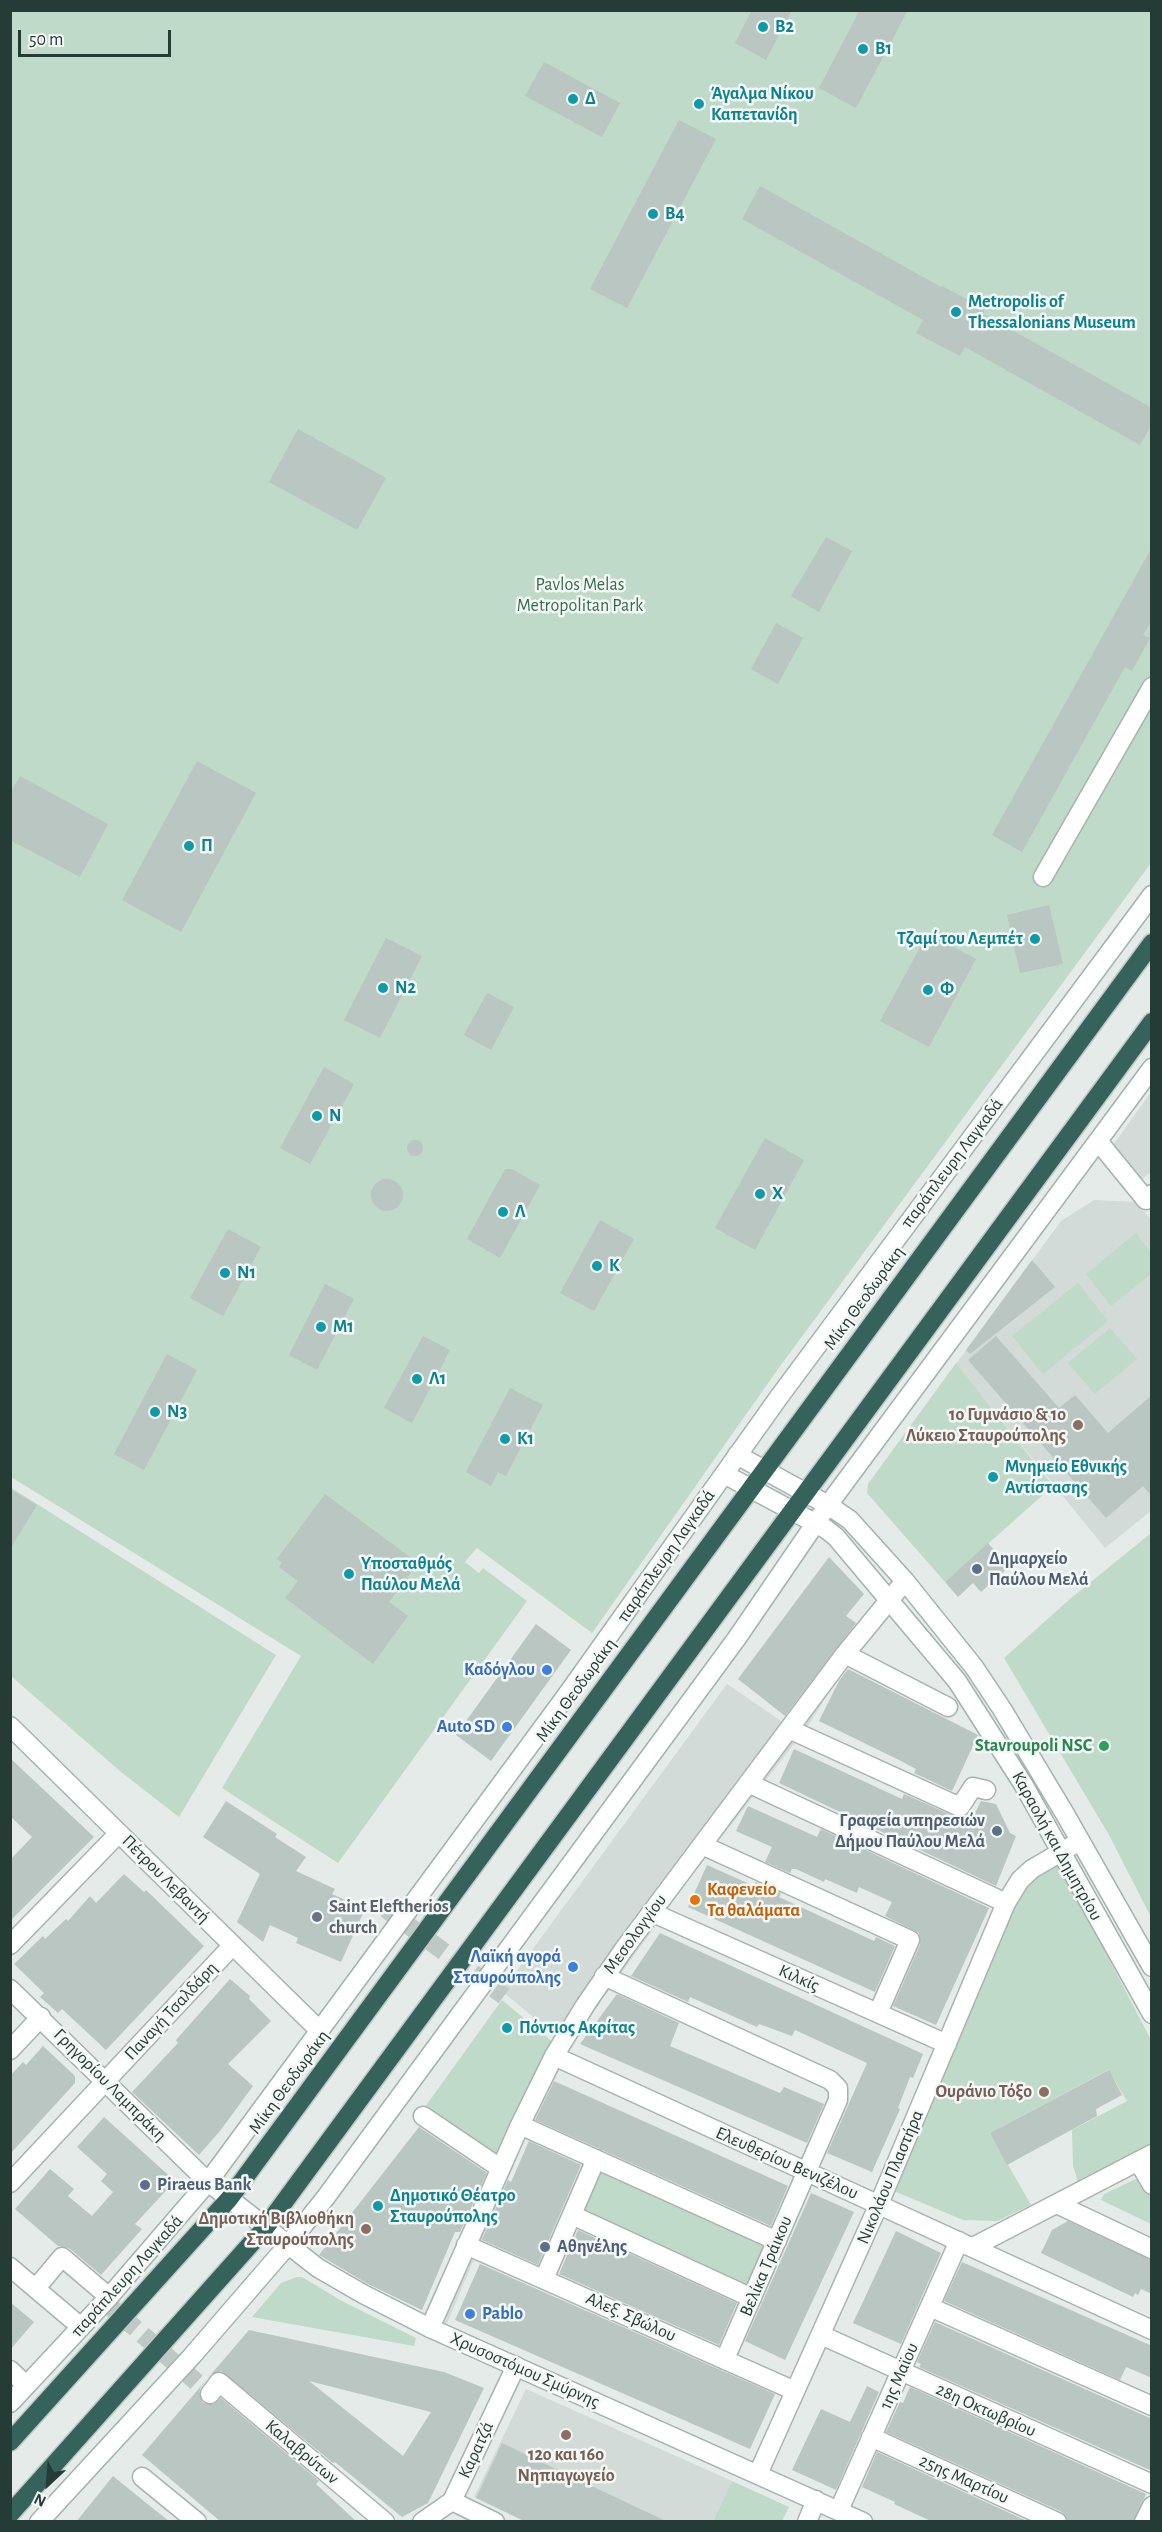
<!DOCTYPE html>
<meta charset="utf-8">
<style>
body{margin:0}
#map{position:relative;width:1162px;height:2532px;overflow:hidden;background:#e4ebe8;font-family:"Alegreya Sans",sans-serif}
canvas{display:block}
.frame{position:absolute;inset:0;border:12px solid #253b36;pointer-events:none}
.north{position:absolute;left:18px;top:2454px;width:60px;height:60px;-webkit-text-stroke:4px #f4f8f6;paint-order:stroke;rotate:206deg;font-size:16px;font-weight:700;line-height:24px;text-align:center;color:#253b36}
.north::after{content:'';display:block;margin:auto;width:21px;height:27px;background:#253b36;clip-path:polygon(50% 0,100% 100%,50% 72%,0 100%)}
.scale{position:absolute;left:18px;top:30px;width:153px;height:27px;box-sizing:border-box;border:3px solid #253b36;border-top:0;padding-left:8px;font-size:18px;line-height:21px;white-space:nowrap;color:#253b36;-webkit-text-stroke:4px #f4f8f6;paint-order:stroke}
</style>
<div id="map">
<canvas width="1162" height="2532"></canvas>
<div class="frame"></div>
<div class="north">N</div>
<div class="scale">50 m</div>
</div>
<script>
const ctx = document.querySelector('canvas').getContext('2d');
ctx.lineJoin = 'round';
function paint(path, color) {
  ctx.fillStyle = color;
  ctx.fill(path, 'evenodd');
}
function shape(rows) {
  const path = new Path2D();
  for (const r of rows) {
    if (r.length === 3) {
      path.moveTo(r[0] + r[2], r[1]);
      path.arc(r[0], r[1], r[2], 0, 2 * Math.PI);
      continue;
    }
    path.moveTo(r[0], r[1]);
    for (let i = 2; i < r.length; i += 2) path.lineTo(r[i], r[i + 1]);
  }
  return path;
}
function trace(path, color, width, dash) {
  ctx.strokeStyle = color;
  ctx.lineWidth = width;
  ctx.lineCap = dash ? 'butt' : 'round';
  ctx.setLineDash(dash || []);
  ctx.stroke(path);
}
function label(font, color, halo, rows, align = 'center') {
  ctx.font = font + ' "Alegreya Sans",sans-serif';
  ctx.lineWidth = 5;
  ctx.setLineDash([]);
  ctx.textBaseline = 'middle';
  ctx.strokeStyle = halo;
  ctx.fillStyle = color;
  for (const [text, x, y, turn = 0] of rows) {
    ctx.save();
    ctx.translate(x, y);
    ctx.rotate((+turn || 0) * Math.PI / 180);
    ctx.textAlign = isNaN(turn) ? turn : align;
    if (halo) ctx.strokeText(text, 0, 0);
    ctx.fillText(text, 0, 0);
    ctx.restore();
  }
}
paint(shape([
 [1151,1092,1151,1172,1137,1183,1111,1148],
 [1094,1200,1136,1202,1152,1221,1151,1511,1105,1548,956,1364,1061,1221],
 [834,1653,847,1663,808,1726,696,1870,601,2001,549,2082,445,2328,422,2318,539,2063,557,2037,502,1991,727,1684,784,1723,785,1716],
 [526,2389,732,2481,713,2521,526,2521,474,2497]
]), '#d2dbd7');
paint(shape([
 [10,11,1151,11,1151,863,778,1369,592,1633,477,1548,468,1558,465,1562,479,1573,483,1568,527,1601,338,1863,222,1788,301,1656,11,1477],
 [1136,1233,1151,1252,1151,1274,1111,1306,1086,1274],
 [1078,1283,1108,1321,1043,1374,1012,1336],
 [1110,1328,1137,1359,1095,1394,1068,1363],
 [956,1363,1053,1486,945,1582,867,1493,868,1484],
 [10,1487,276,1655,179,1817,121,1772,11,1676],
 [1151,1533,1151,1917,1109,1835,1004,1658,1070,1599],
 [1058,1861,1151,2040,1151,2143,1078,2183,1073,2165,1072,2130,1127,2101,1108,2070,990,2133,1031,2205,997,2221,963,2220,894,2191,1016,1904,1037,1874],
 [502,2000,555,2044,497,2163,422,2111],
 [598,2166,770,2243,749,2290,577,2213],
 [1138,2178,1141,2179,1151,2198,1151,2224,1101,2200,1104,2194],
 [297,2277,302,2277,340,2300,416,2338,414,2346,252,2317,281,2283],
 [732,2481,789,2507,782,2521,713,2521]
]), '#bfdac8');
paint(shape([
 [752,10,792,10,766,60,735,43],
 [860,10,908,10,856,108,819,88],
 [544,62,620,103,602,137,525,96],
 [679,120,716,139,627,308,590,289],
 [760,186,941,287,942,286,985,309,983,314,1152,408,1152,424,1140,445,965,347,960,356,916,333,923,320,742,219],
 [298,429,386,478,357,530,269,482],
 [826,537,852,551,819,612,791,596],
 [1152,547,1152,620,1143,635,1150,638,1132,671,1125,667,1022,852,992,835],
 [776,623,803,638,778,684,751,669],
 [197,761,256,793,181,932,122,900],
 [20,776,108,824,80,877,10,840,10,793],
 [1049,905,1063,964,1020,973,1007,915],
 [928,933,976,959,929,1047,880,1021],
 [386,938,422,956,380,1038,344,1020],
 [487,993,514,1007,491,1050,464,1035],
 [324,1067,354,1084,310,1164,280,1148],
 [765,1138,804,1160,755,1250,715,1228],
 [415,1148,8],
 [505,1169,512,1169,540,1185,500,1258,467,1239],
 [387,1195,16],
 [600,1220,634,1239,594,1311,560,1293],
 [228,1229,261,1247,223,1316,190,1298],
 [1032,1260,1055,1287,970,1354,966,1350],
 [325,1284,354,1299,317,1370,289,1355],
 [423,1336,450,1350,412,1423,384,1408],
 [996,1336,1059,1408,1075,1395,1108,1433,1152,1395,1152,1496,1143,1486,1106,1518,968,1360],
 [167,1354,197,1370,144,1470,114,1454],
 [510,1388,543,1405,506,1476,498,1472,491,1486,466,1472],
 [10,1489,37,1505,10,1549],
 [325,1494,418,1563,389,1602,408,1616,373,1664,285,1598,298,1581,279,1567,282,1563,277,1559],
 [988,1543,1009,1567,981,1592,973,1583,958,1597,945,1582],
 [829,1557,864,1594,846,1616,856,1623,785,1716,738,1679],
 [536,1624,571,1650,491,1761,456,1735],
 [848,1669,978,1735,952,1791,914,1773,916,1769,899,1760,819,1721,839,1681],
 [794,1749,902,1799,904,1794,956,1817,966,1816,972,1819,981,1801,996,1804,1010,1833,1016,1836,996,1886,779,1783],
 [10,1758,94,1837,10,1921,10,1860,32,1837,10,1816],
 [226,1801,277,1834,275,1837,306,1857,296,1871,335,1889,332,1894,365,1909,341,1962,296,1943,298,1938,270,1925,263,1942,237,1922,260,1874,203,1837],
 [748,1806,817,1837,821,1829,989,1908,936,2025,893,2006,920,1945,919,1933,885,1916,892,1902,859,1887,857,1893,825,1879,824,1882,796,1869,792,1869,790,1873,765,1862,772,1847,736,1831],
 [707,1865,754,1886,756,1882,781,1893,779,1897,874,1941,876,1937,895,1946,875,1992,688,1907],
 [124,1874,144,1892,146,1890,204,1946,106,2050,62,2009,58,2013,40,1997,44,1993,14,1964,43,1936,45,1939,66,1919,68,1921,90,1896,96,1903],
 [660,1933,923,2054,913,2078,910,2077,898,2108,900,2109,872,2172,827,2153,867,2063,795,2030,792,2036,759,2024,757,2027,690,1997,688,2002,631,1976],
 [230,1979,250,1996,249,1999,271,2021,228,2064,253,2086,220,2131,199,2155,132,2092,178,2043,176,2040],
 [617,1994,679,2023,670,2046,780,2093,784,2087,824,2104,807,2143,580,2044],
 [43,2046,75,2076,75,2083,10,2154,10,2076,23,2062,26,2065],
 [1109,2070,1122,2095,1096,2109,1097,2116,1007,2165,990,2133],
 [554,2081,788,2186,771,2226,535,2120],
 [104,2117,175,2181,135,2224,142,2229,101,2275,69,2248,58,2246,15,2209,50,2169,74,2189,68,2196,92,2216,113,2192,101,2181,107,2174,77,2147],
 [419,2127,487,2173,460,2232,455,2232,422,2310,368,2284,319,2255],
 [529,2141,581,2165,538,2265,482,2240,508,2180,511,2182],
 [811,2193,854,2212,785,2360,745,2341],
 [1068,2221,1152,2260,1152,2294,1141,2289,1138,2295,1135,2293,1133,2297,1041,2253,1052,2230],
 [578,2230,737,2303,719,2345,559,2274],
 [896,2231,941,2253,901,2344,853,2323],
 [962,2262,1152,2346,1152,2378,1126,2367,1120,2380,944,2301],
 [480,2264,775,2394,750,2449,455,2320],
 [10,2302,34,2322,10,2350],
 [935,2322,1152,2419,1152,2471,919,2367,921,2364,917,2362],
 [249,2330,444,2372,484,2388,428,2503,402,2517,335,2462,333,2463,221,2371,210,2375,201,2387,199,2393,203,2403,214,2404,221,2398,319,2481,316,2484,357,2522,221,2522,142,2455],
 [309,2381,431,2412,403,2456],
 [867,2386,879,2392,836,2490,792,2470,821,2409,850,2422],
 [910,2387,1146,2494,1133,2522,1068,2522,1062,2512,886,2432,900,2402,903,2403],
 [502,2443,566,2474,668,2522,526,2522,476,2498],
 [877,2452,1029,2522,933,2522,894,2504,895,2502,862,2487],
 [113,2476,135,2494,170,2522,76,2522]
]), '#b9c6c1');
trace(shape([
 [386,1909,504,1996],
 [102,2299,210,2394]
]), '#bec8c4', 18, [18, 9]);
const street = shape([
 [1043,877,1152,687],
 [845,1654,948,1707],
 [10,1726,320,2031],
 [789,1729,960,1807,973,1787,986,1790],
 [748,1783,1006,1903],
 [702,1845,910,1940,878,2013],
 [651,1912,947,2044],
 [10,1945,119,1833],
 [604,1976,830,2080,838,2088,838,2100,725,2359],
 [10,2050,41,2017],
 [554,2056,1152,2330],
 [423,2116,500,2168],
 [520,2125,777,2241],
 [1138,2161,1152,2185],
 [10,2183,233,1945],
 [1057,2204,1152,2249],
 [572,2215,752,2298],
 [466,2245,795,2391],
 [973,2247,1152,2154],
 [10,2267,81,2327],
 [544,2279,596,2159],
 [36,2288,62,2257,109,2297],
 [930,2307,1152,2406],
 [430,2328,520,2125,554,2056,586,2004,624,1949,845,1654,905,1581],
 [821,2335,1152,2484],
 [10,2370,26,2385],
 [210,2394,219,2382,385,2522],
 [871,2437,1057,2522],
 [758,2474,879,2204,1006,1903,1020,1880,1032,1869,1080,1841],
 [142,2477,197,2522],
 [452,2501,495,2522],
 [839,2510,959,2241],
 [422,2522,452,2501,516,2366],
 [807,2522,816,2500],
 [1144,2522,1152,2506]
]);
const secondary = shape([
 [1098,1141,1146,1200,1152,1194],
 [737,1455,828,1505,850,1520,905,1581,974,1667,1002,1709,1065,1814,1152,1967],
 [724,1474,826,1529,836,1537,957,1681,1023,1784,1152,2014],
 [10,1989,208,2182,318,2268,363,2294,430,2328,863,2522],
 [10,2403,109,2297,208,2182,566,1696,779,1397,1152,895],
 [39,2522,192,2356,287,2246,326,2197,737,1638,828,1505,1152,1068]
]);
const highway = shape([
 [10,2442,229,2199,1152,943],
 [10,2514,265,2228,1152,1022]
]);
trace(street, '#a7b3af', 21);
trace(secondary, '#a0b3ad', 21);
trace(highway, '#c2c8c7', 21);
trace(street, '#fff', 18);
trace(secondary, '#fff', 18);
trace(highway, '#35635c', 18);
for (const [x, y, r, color] of [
 [763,27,6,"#0f9aa8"],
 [863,49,6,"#0f9aa8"],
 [573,99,6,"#0f9aa8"],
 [699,104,6,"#0f9aa8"],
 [653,214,6,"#0f9aa8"],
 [956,312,6,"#0f9aa8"],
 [189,846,6,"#0f9aa8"],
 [1035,939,6,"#0f9aa8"],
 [383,988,6,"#0f9aa8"],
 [928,990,6,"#0f9aa8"],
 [317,1116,6,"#0f9aa8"],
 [760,1194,6,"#0f9aa8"],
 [503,1212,6,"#0f9aa8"],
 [597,1266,6,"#0f9aa8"],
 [225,1273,6,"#0f9aa8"],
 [321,1327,6,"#0f9aa8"],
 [417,1379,6,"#0f9aa8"],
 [155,1412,6,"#0f9aa8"],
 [1078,1425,6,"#8d6e63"],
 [505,1439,6,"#0f9aa8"],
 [993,1477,6,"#0f9aa8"],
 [977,1569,6,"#5c6f8a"],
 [349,1574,6,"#0f9aa8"],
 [547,1670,6,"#3f7fe0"],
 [507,1727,6,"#3f7fe0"],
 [1104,1746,6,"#2e9e5b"],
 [997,1831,6,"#5c6f8a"],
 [695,1900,6,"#e8710a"],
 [317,1917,6,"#6b7280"],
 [573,1967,6,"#3f7fe0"],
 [507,2028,6,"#0f9aa8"],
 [1044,2092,6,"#8d6e63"],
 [145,2185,6,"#5c6f8a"],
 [378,2206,6,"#0f9aa8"],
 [366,2229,6,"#8d6e63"],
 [545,2247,6,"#5c6f8a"],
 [470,2314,6,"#3f7fe0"],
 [566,2435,6,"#8d6e63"]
]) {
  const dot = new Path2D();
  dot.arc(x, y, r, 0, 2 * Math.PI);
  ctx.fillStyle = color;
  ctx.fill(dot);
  trace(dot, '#f4f8f6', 2);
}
label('bold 18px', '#0d838f', '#f4f8f6', [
 ["Β2",775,27],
 ["Β1",875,49],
 ["Άγαλμα Νίκου",711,94],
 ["Καπετανίδη",711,115],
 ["Δ",585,99],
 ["Β4",665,214],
 ["Metropolis of",968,302],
 ["Thessalonians Museum",968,323],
 ["Π",201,846],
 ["Τζαμί του Λεμπέτ",1023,939,"right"],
 ["Ν2",395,988],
 ["Φ",940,990],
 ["Ν",329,1116],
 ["Χ",772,1194],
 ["Λ",515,1212],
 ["Κ",609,1266],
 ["Ν1",237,1273],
 ["Μ1",333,1327],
 ["Λ1",429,1379],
 ["Ν3",167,1412],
 ["Κ1",517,1439],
 ["Μνημείο Εθνικής",1005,1467],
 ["Αντίστασης",1005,1488],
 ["Υποσταθμός",361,1564],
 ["Παύλου Μελά",361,1585],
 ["Πόντιος Ακρίτας",519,2028],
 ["Δημοτικό Θέατρο",390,2196],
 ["Σταυρούπολης",390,2217]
], 'left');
label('18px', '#346d4c', '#f4f8f6', [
 ["Pavlos Melas",580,585],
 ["Metropolitan Park",580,606]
]);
label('18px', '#253b36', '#f4f8f6', [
 ["παράπλευρη Λαγκαδά",952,1163,-53],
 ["Μίκη Θεοδωράκη",864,1298,-54],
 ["παράπλευρη Λαγκαδά",666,1556,-55],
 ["Μίκη Θεοδωράκη",576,1690,-54],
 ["Καραολή και Δημητρίου",1057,1846,61],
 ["Πέτρου Λεβαντή",166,1879,45],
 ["Μεσολογγίου",635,1934,-54],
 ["Κιλκίς",799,1978,24],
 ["Παναγή Τσαλδάρη",171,2011,-47],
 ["Μίκη Θεοδωράκη",289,2082,-54],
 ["Γρηγορίου Λαμπράκη",110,2085,45],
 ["Ελευθερίου Βενιζέλου",787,2163,24],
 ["Νικολάου Πλαστήρα",890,2177,-67],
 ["Βελίκα Τράικου",766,2266,-67],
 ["παράπλευρη Λαγκαδά",127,2276,-48],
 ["Αλεξ. Σβώλου",631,2317,24],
 ["Χρυσοστόμου Σμύρνης",525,2370,24],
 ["1ης Μαϊου",899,2376,-66],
 ["28η Οκτωβρίου",986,2410,24],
 ["Καρατζά",476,2450,-65],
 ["Καλαβρύτων",302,2452,40],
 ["25ης Μαρτίου",964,2479,24]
]);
label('bold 18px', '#785e54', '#f4f8f6', [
 ["1ο Γυμνάσιο & 1ο",1066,1415],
 ["Λύκειο Σταυρούπολης",1066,1436],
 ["Ουράνιο Τόξο",1032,2092],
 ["Δημοτική Βιβλιοθήκη",354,2219],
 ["Σταυρούπολης",354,2240],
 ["12ο και 16ο",566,2455,"center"],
 ["Νηπιαγωγείο",566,2476,"center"]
], 'right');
label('bold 18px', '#4e5e75', '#f4f8f6', [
 ["Δημαρχείο",989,1559],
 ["Παύλου Μελά",989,1580],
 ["Γραφεία υπηρεσιών",985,1821,"right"],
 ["Δήμου Παύλου Μελά",985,1842,"right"],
 ["Piraeus Bank",157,2185],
 ["Αθηνέλης",557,2247]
], 'left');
label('bold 18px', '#366cbe', '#f4f8f6', [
 ["Καδόγλου",535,1670],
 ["Auto SD",495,1727],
 ["Λαϊκή αγορά",561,1957],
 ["Σταυρούπολης",561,1978],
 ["Pablo",482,2314,"left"]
], 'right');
label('bold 18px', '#27864d', '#f4f8f6', [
 ["Stavroupoli NSC",1092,1746]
], 'right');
label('bold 18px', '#c56008', '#f4f8f6', [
 ["Καφενείο",707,1890],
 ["Τα θαλάματα",707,1911]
], 'left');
label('bold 18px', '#5b616d', '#f4f8f6', [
 ["Saint Eleftherios",329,1907],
 ["church",329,1928]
], 'left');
</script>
